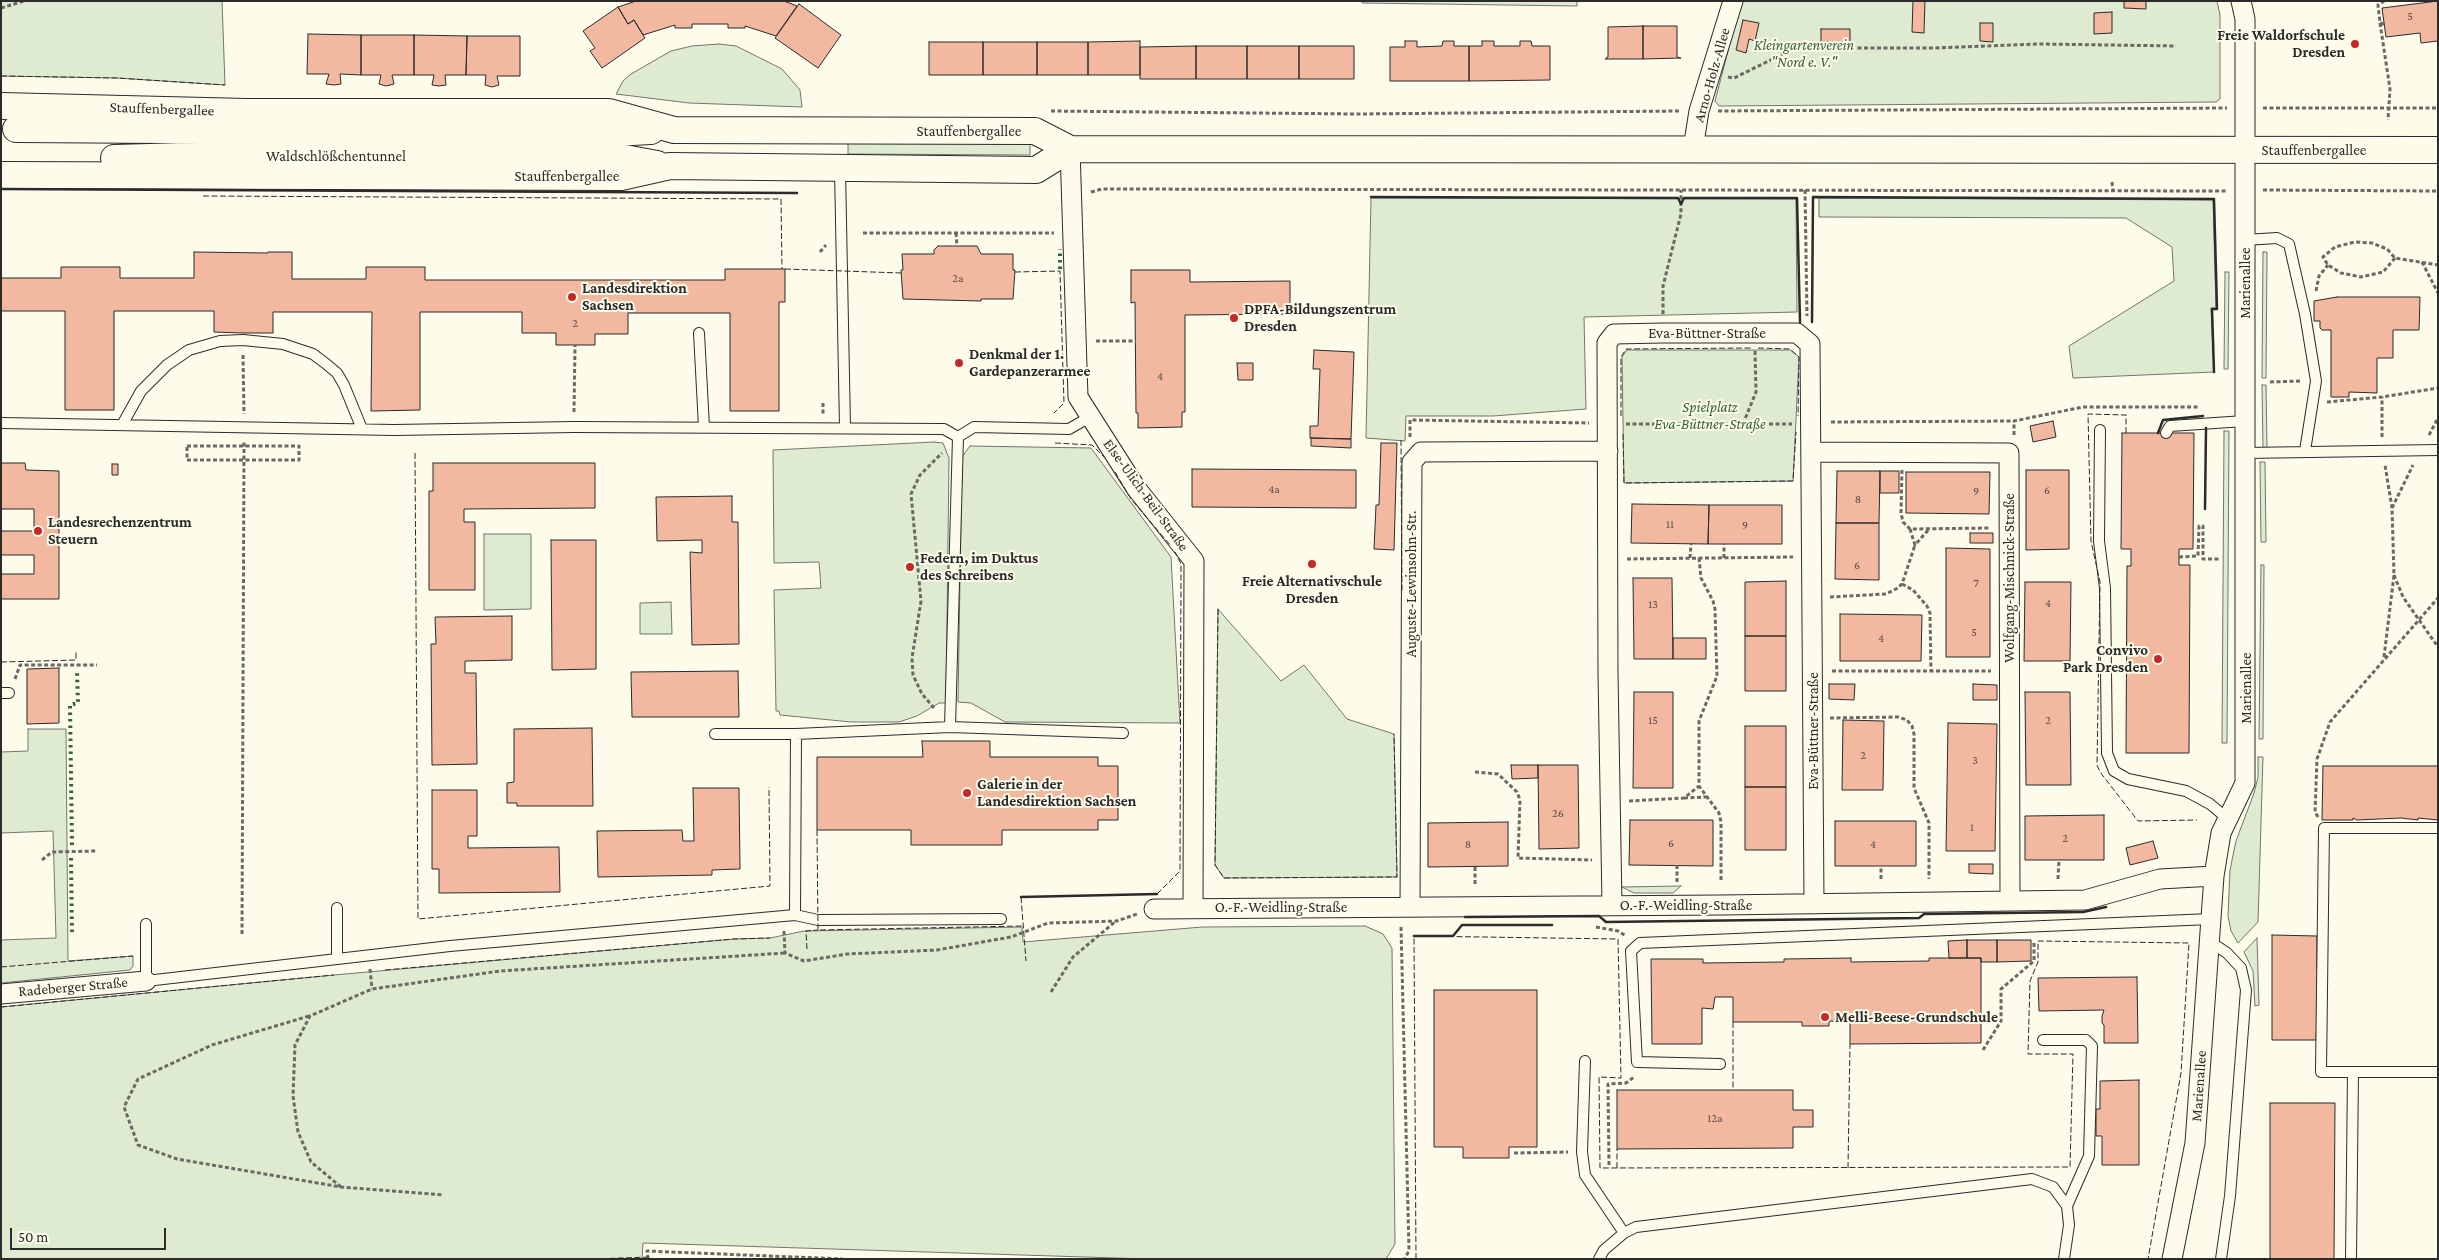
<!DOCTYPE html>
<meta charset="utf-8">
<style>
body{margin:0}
#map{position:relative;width:2439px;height:1260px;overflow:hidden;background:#fdfbea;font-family:"Crimson Pro",serif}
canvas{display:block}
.frame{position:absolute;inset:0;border:2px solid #2b2b2b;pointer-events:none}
.scale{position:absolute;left:10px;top:1228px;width:156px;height:22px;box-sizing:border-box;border:2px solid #2b2b2b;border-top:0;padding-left:6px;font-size:15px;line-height:18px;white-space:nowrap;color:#2b2b2b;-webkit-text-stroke:4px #fdfbea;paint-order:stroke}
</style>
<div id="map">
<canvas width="2439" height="1260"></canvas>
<div class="frame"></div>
<div class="scale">50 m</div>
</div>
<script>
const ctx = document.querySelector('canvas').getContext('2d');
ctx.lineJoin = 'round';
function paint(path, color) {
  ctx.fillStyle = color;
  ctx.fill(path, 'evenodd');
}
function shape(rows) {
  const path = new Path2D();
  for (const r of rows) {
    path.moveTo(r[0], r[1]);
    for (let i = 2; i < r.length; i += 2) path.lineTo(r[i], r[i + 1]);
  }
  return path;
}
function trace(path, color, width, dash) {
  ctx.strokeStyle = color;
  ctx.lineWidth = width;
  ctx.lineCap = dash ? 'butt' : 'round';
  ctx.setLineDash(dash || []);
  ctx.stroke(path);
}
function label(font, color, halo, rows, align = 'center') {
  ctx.font = font + ' "Crimson Pro",serif';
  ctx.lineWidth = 4;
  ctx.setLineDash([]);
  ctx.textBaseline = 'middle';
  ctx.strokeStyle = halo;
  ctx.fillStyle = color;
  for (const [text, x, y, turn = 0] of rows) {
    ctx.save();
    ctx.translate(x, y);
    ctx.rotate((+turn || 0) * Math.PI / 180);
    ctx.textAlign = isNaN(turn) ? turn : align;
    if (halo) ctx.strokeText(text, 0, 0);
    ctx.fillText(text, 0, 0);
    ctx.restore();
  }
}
const green = shape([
 [1,1,222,1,225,85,117,78,1,76,1,1],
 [1362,1,1577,1,1577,6,1362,3,1362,1],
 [1741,1,2217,1,2220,15,2220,99,2216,102,1719,106,1715,101,1741,1],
 [719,44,736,46,782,69,800,90,802,107,689,103,616,94,623,81,631,74,671,51,692,46,719,44],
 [848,141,1030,142,1030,155,848,154,848,141],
 [1371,198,1796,199,1797,312,1584,317,1586,409,1493,416,1406,416,1405,441,1366,438,1371,198],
 [1819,198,2213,200,2216,308,2211,308,2214,372,2073,378,2069,346,2174,281,2172,247,2126,218,1819,217,1819,198],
 [2263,252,2267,252,2266,378,2262,378,2263,252],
 [2225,272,2229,272,2228,369,2224,369,2225,272],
 [1627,350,1790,350,1799,357,1793,481,1624,483,1622,357,1627,350],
 [2262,385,2266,385,2267,448,2263,448,2262,385],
 [2224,431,2229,431,2227,743,2222,743,2224,431],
 [934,442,943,443,949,458,946,703,939,703,917,716,899,722,851,722,780,715,779,711,776,711,774,590,821,588,819,562,774,563,773,450,934,442],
 [970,446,1091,448,1171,557,1180,723,1005,722,971,703,958,702,962,457,970,446],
 [2260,462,2265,462,2266,542,2261,542,2260,462],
 [484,534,531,534,531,609,484,610,484,534],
 [2261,565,2264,565,2263,739,2259,739,2261,565],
 [671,602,672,634,640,634,640,603,671,602],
 [1218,609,1281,681,1304,665,1347,719,1394,734,1397,877,1224,878,1215,865,1218,609],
 [28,729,66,729,68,961,133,956,133,966,130,970,1,983,1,940,56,938,53,831,1,833,1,752,28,751,28,729],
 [2258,757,2263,757,2258,922,2238,943,2231,931,2228,916,2230,870,2236,841,2254,793,2258,777,2258,757],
 [1681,886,1673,893,1634,893,1622,887,1681,886],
 [1365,926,1383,934,1392,948,1395,1244,1386,1259,1148,1259,643,1243,642,1259,1,1259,1,1007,334,975,734,939,770,938,804,931,1022,927,1023,942,1202,927,1365,926],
 [2257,938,2259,1005,2255,1006,2253,971,2244,952,2257,938]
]);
paint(green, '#deebd1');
trace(green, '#74746e', 1);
const building = shape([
 [784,1,797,6,776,36,745,26,745,28,728,28,728,24,692,24,692,28,675,28,675,25,643,35,634,20,628,24,618,7,636,1,784,1],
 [1913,1,1925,1,1924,33,1912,32,1913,1],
 [2124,1,2146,1,2146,9,2124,8,2124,1],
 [2438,1,2438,41,2421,43,2420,33,2386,37,2382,8,2438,1],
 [799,4,841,35,818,68,775,38,799,4],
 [618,7,628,24,634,20,645,38,602,68,590,51,595,48,583,31,618,7],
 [2112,12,2112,33,2094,34,2094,13,2112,12],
 [1743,20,1759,23,1755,41,1749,39,1746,53,1736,50,1743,20],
 [1980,23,1993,23,1993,42,1980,41,1980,23],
 [1643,26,1677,26,1677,57,1681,58,1643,59,1643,26],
 [1643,26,1643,59,1605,59,1608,57,1608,27,1643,26],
 [1821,29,1850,29,1850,42,1821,42,1821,29],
 [308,34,361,35,361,75,340,74,341,84,334,85,326,84,329,74,307,74,308,34],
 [361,35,414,35,414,75,392,75,394,84,386,86,379,84,381,75,361,75,361,35],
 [414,35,467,36,466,75,445,75,446,85,439,86,432,85,434,75,414,75,414,35],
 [467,36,520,36,520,76,497,76,499,85,492,87,485,85,486,75,466,75,467,36],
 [1140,41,1140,75,1088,75,1088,42,1140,41],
 [1405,41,1417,41,1417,47,1442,46,1443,41,1454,41,1454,46,1469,46,1469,81,1390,81,1390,47,1405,47,1405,41],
 [1482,41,1494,41,1494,46,1520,46,1520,41,1531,41,1532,46,1550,46,1550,80,1469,81,1469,46,1482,46,1482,41],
 [929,42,983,42,983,75,929,75,929,42],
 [983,42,1037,42,1037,75,983,75,983,42],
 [1037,42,1088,42,1088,75,1037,75,1037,42],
 [1196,46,1196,79,1140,79,1140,47,1196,46],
 [1196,46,1247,46,1247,79,1196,79,1196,46],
 [1247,46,1299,46,1299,79,1247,79,1247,46],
 [1299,46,1354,46,1354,79,1299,79,1299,46],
 [938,246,977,246,981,254,1013,254,1013,270,1015,270,1013,299,981,299,981,301,903,299,901,270,903,270,902,254,934,254,934,250,938,246],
 [194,252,268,253,268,252,292,252,292,279,366,279,366,267,425,267,425,280,725,280,725,269,785,269,785,302,779,302,779,411,730,411,730,313,628,313,628,334,595,334,595,345,556,345,556,333,522,333,522,312,420,312,420,410,371,411,372,312,273,312,273,333,243,333,214,332,214,311,114,311,114,410,65,410,65,311,1,311,1,278,61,278,61,267,120,267,120,278,194,278,194,252],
 [1131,270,1190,270,1190,282,1290,281,1290,314,1185,315,1185,412,1182,412,1182,427,1138,428,1138,413,1136,413,1135,302,1131,303,1131,270],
 [2337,297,2420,297,2419,330,2393,330,2393,358,2377,358,2377,393,2349,392,2349,397,2331,397,2331,330,2322,330,2320,328,2320,321,2314,321,2314,301,2337,297],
 [1314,350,1354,352,1351,439,1310,438,1310,426,1318,426,1320,369,1313,369,1314,350],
 [1237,363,1253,363,1253,380,1238,380,1237,363],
 [2053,421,2056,437,2033,442,2030,426,2053,421],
 [2122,433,2194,433,2193,549,2179,549,2179,565,2190,565,2189,753,2126,753,2127,566,2131,566,2131,549,2121,549,2122,433],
 [1311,438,1351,439,1351,448,1311,446,1311,438],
 [1381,443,1397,443,1394,550,1374,549,1376,505,1379,505,1381,443],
 [1,463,25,463,26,470,59,471,59,599,1,599,1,574,34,574,34,555,1,555,1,531,34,531,34,509,1,509,1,463],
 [433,463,595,463,595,508,464,509,464,522,475,522,475,590,429,590,429,491,433,491,433,463],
 [112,464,118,464,118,475,112,475,112,464],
 [1192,469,1356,470,1356,508,1192,507,1192,469],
 [2026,470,2069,470,2069,549,2026,550,2026,470],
 [1837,471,1880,471,1879,523,1836,523,1837,471],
 [1880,471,1899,471,1899,493,1880,493,1880,471],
 [1906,472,1990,472,1989,514,1906,513,1906,472],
 [732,496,732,522,738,522,739,644,692,645,690,552,702,553,702,540,657,541,656,497,732,496],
 [1632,504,1709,505,1708,544,1631,543,1632,504],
 [1709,505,1782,505,1782,544,1708,544,1709,505],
 [1836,523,1879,523,1879,580,1835,579,1836,523],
 [1970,533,1993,533,1993,543,1970,543,1970,533],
 [551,540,596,540,596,669,552,670,551,540],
 [1946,548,1990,549,1990,657,1946,657,1946,548],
 [1633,578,1672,578,1673,659,1634,659,1633,578],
 [1786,581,1786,636,1745,636,1745,582,1786,581],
 [2025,582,2071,582,2070,661,2024,661,2025,582],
 [1840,614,1922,615,1921,661,1840,661,1840,614],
 [512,616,512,660,465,661,465,673,476,673,477,764,432,765,431,644,436,644,435,617,512,616],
 [1745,636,1786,636,1786,691,1745,691,1745,636],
 [1673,638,1706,638,1706,659,1673,659,1673,638],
 [59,668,59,723,27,724,27,669,59,668],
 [738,671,739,717,632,717,631,672,738,671],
 [1829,684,1855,684,1854,700,1829,699,1829,684],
 [1973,684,1997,685,1997,700,1973,700,1973,684],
 [1634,692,1673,692,1673,788,1633,788,1634,692],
 [2025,692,2070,692,2071,785,2026,785,2025,692],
 [1843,720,1884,721,1883,790,1842,790,1843,720],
 [1948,723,1997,724,1995,851,1946,851,1948,723],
 [1745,726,1786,726,1786,787,1745,787,1745,726],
 [592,728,593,806,517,806,517,803,507,803,507,783,514,782,514,729,592,728],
 [922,741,990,741,990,757,1098,757,1098,766,1118,766,1118,820,1098,820,1098,830,1002,830,1002,845,911,845,911,830,817,830,817,757,923,757,922,741],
 [1511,765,1538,765,1538,778,1512,779,1511,765],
 [1538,765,1578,765,1579,848,1539,849,1538,765],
 [2323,766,2438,766,2438,820,2418,818,2418,820,2401,818,2357,820,2353,818,2353,820,2322,820,2323,766],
 [1745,787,1786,787,1786,850,1745,850,1745,787],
 [693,788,739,788,740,869,712,870,712,875,598,877,597,831,682,830,683,841,694,841,693,788],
 [432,790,477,790,477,836,468,836,468,848,559,847,560,892,439,893,439,869,432,869,432,790],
 [2104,815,2104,860,2025,860,2025,816,2104,815],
 [1630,820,1713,820,1713,866,1629,865,1630,820],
 [1835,821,1916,821,1916,866,1835,866,1835,821],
 [1508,822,1508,866,1428,867,1428,823,1508,822],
 [2153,841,2158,858,2130,865,2126,848,2153,841],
 [1969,864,1993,864,1993,874,1969,873,1969,864],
 [2272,935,2317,936,2317,970,2319,970,2316,1040,2272,1040,2272,935],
 [1967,940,1967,958,1949,958,1948,941,1967,940],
 [1967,940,1997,940,1997,962,1981,962,1981,958,1967,958,1967,940],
 [1997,940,2031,940,2031,961,1997,962,1997,940],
 [1851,958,1851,962,1929,961,1929,958,1981,958,1981,1043,1850,1044,1850,1022,1829,1021,1829,1026,1802,1026,1802,1022,1733,1022,1733,997,1715,997,1713,1009,1702,1008,1702,1044,1652,1044,1651,959,1703,959,1703,963,1784,962,1784,959,1851,958],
 [2137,977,2138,1043,2104,1043,2104,1025,2102,1023,2102,1016,2104,1010,2039,1011,2038,978,2137,977],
 [1434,990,1537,990,1537,1147,1509,1147,1509,1158,1463,1158,1463,1147,1434,1147,1434,990],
 [2139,1080,2139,1165,2102,1165,2102,1136,2096,1136,2096,1109,2100,1109,2100,1081,2139,1080],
 [1617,1090,1793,1090,1793,1110,1813,1110,1813,1127,1793,1127,1793,1148,1617,1149,1617,1090],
 [2270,1103,2335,1103,2334,1259,2270,1259,2270,1103]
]);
paint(building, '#f2b8a0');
trace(building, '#2b2b2b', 1);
const service = shape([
 [840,169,845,428],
 [2245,240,2277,238,2289,244,2305,314,2316,381,2305,451],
 [699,333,704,427],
 [1,423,394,430,574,427,944,429,958,437,974,427,1069,429,1090,417],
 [122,425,141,391,167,365,189,350,220,341,243,340,283,344,313,354,325,363,337,373,344,385,362,429],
 [2100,430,2099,541,2105,588,2107,753,2114,771,2128,779,2186,791,2210,804,2228,819],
 [2166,433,2170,426,2245,421],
 [958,437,950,727,1123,733],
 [2245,453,2438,450],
 [1,693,9,693],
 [715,734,796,734,950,727],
 [2438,828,2324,828,2321,1072,2438,1072],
 [795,915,796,734],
 [146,924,146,981,450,946,795,915,818,920,1001,919],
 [2209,941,2227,953,2241,968,2246,990,2230,1196,2221,1259],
 [337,959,337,908],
 [2043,1040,2086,1040,2092,1046,2089,1156,2067,1206],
 [1585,1061,1582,1152,1585,1175,1624,1233],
 [1720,1064,1637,1062,1631,951,1640,943,2211,919],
 [1599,1259,1604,1250,1624,1233,1636,1227,2032,1179,2053,1187,2067,1206,2069,1225,2064,1259],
 [2351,1259,2353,1072]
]);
const minor = shape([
 [1070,149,1078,397,1136,488,1194,561,1193,908],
 [1693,149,1699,111,1733,1],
 [1811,452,2009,453,2010,901],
 [1612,906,1608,673,1607,343,1614,334,1663,333,1797,333,1810,344,1814,904],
 [1410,907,1412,462,1421,452,1608,451],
 [1154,909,1721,905,2085,900,2160,879,2214,876],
 [1,994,146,981],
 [2172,1259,2195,1143,2214,876,2221,833,2245,783,2245,19,2241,1]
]);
const secondary = shape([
 [1,106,247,112,609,112,674,130,1035,131,1070,149,2438,150],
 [16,129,613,133,651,131],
 [114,158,222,155,619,157,657,164],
 [1,175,621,177,670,166,1036,170,1070,149]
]);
trace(service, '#2b2b2b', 12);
trace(minor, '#2b2b2b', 21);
trace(secondary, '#2b2b2b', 28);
trace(shape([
 [1,8,24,1],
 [2380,23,2390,89,2388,120],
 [2384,24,2380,23,2378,5,2384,1],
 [1728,77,1734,78,1795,48,1933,48,2040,44,2176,46],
 [2263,108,2438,108],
 [1051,111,1356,114,1680,111],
 [1718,111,2227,108],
 [2112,182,2113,191],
 [1805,190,1807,316],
 [2263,190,2438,191],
 [1091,192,1102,189,2227,191],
 [863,233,1054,233],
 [956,233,957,246],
 [820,252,826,245],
 [2395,258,2383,272,2361,277,2341,273,2328,265,2323,257,2335,247,2355,242,2372,243,2387,249,2395,258,2438,265],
 [2422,262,2438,293],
 [2316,291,2319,276,2328,265],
 [1663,314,1663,286,1681,214,1681,190],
 [1096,341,1136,341],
 [243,355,244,414],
 [2270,382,2300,381],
 [2327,402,2382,397,2438,388],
 [823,403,823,415],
 [574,412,575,345],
 [1831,422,2014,421,2083,407,2198,407],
 [1626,424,1792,424],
 [1743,424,1756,392,1755,351],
 [2014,435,2014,421],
 [2429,435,2438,418],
 [1410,437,1410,420,1589,423],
 [2382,437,2382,397],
 [187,446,299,446,299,460,187,460,187,446],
 [1902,470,1901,513,1903,522,1910,529,1990,528],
 [2392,508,2413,465],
 [1910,529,1915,545,1929,529],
 [2179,557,2198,556,2199,526,2203,526,2203,559,2220,559],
 [1690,558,1691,544],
 [1699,558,1701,578,1713,601,1715,609,1717,676,1699,721,1699,786,1719,813,1721,822,1721,882],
 [1724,558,1724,544],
 [1627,559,1793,557],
 [2394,575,2403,597,2438,647],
 [1902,584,1913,590,1927,606,1930,613,1931,672],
 [1830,597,1886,594,1896,589,1902,584,1915,545],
 [2384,657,2394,575,2392,508,2385,465],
 [1832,671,1991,671],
 [15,679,20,665,97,665],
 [934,708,922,694,913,675,912,658,921,601,911,494,920,475,942,453],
 [1830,718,1898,717,1907,720,1912,726,1914,734,1914,788,1929,823,1929,879],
 [1475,772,1498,774,1517,792,1520,800,1518,858,1592,860],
 [1684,798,1706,797],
 [1629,801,1684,798,1699,786],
 [2318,817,2315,812,2317,759,2330,722,2438,598],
 [42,860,52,852,96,851],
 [1881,879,1881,866],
 [2058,879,2059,860],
 [1677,882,1677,865],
 [1475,884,1475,866],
 [1401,927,1409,1250,1405,1259],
 [1596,927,1618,931,1626,936],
 [784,931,785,953,804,961,847,954,937,950,1011,937,1048,923,1117,921,1137,914],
 [242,934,244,442],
 [370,969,372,989],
 [1051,992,1073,957,1116,921],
 [309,1016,212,1045,138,1079,124,1107,138,1145,177,1159,341,1187,444,1195],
 [1983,1050,2001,1021,2001,989,2034,961,2034,941],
 [1514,1153,1568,1152],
 [1609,1165,1608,1084,1626,1083,1634,1077],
 [341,1187,311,1162,298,1132,293,1096,295,1045,310,1016,372,989,500,971,785,953],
 [648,1259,647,1251,843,1259]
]), '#6a6964', 3, [4, 2.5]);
trace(service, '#fdfbea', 10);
trace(minor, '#fdfbea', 19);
trace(secondary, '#fdfbea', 26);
trace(shape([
 [1060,269,1060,249],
 [72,845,70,705,78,703,77,672],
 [71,858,72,934]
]), '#34623c', 4, [2.5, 4]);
trace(shape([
 [1,76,117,78,225,85],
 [203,196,781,199,782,269],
 [785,269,901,273],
 [1015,272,1060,271,1064,403,1054,413],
 [1758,348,1790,349,1799,357,1798,416],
 [1621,416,1621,357,1626,349,1752,348],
 [2126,433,2126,415,2088,414,2091,541,2100,582,2097,765,2100,772,2138,821,2197,820],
 [1623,434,1624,483,1793,481,1796,432],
 [1401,440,1402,593],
 [1055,443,1092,445,1107,460],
 [415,453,418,919,770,886,769,787],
 [1115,472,1131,499,1171,546],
 [1218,609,1215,865,1224,878,1397,877,1394,734],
 [1,662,76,660,76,650],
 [817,830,818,930,1023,926],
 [1157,894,1180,871,1181,564,1175,552],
 [1021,897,1026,961],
 [807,949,806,931,818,930],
 [1,967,133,956],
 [385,970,734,939,770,938],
 [1,1007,334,975],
 [1733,1022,1733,1090],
 [1617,1168,1617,1149],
 [1848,1168,1850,1044],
 [592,1259,651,1257],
 [651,1259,714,1259],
 [1416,1259,1414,936,1618,939,1621,1078,1599,1077,1600,1168,2070,1167,2073,1054,2028,1054,2030,981,2038,962,2038,941,2189,943,2181,1073,2148,1259]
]), '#2b2b2b', 1, [6, 2.5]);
trace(shape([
 [1,189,797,193],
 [1371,197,1678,198,1681,204,1684,198,1797,198,1800,322],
 [1812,322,1813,197,2214,199,2217,309,2212,309,2214,372],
 [2158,433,2163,420,2203,416],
 [2205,509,2206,428],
 [1021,897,1157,894],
 [1465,917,1599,916,1606,922,1919,918,1924,914,2083,912,2106,907],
 [1414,936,1453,936,1462,925,1552,925]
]), '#2b2b2b', 2.5);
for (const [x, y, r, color] of [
 [2355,44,5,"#c62828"],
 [572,297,5,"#c62828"],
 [1234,318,5,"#c62828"],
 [959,363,5,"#c62828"],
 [38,531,5,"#c62828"],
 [1312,564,5,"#c62828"],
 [910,567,5,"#c62828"],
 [2158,659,5,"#c62828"],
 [967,793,5,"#c62828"],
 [1825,1017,5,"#c62828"]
]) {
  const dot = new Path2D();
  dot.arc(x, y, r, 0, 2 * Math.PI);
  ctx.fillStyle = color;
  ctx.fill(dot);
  trace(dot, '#fdfbea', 2);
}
label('12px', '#5d4e48', null, [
 ["5",2410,16],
 ["2a",958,278],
 ["2",575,323],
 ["4",1160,376],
 ["4a",1274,489],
 ["6",2047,490],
 ["9",1976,491],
 ["8",1858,499],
 ["11",1670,524],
 ["9",1745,525],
 ["6",1857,565],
 ["7",1976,583],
 ["4",2048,603],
 ["13",1653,604],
 ["5",1974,632],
 ["4",1881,638],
 ["15",1653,720],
 ["2",2048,720],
 ["2",1863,755],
 ["3",1975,760],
 ["26",1558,813],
 ["1",1972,827],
 ["2",2065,838],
 ["6",1671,843],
 ["8",1468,844],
 ["4",1873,844],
 ["12a",1715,1118]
]);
label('bold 15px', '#2b2b2b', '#fdfbea', [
 ["Freie Waldorfschule",2345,35,"right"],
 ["Dresden",2345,52,"right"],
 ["Landesdirektion",582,288],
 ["Sachsen",582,305],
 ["DPFA-Bildungszentrum",1244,309],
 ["Dresden",1244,326],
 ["Denkmal der 1.",969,354],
 ["Gardepanzerarmee",969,371],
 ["Landesrechenzentrum",48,522],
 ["Steuern",48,539],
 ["Federn, im Duktus",920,558],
 ["des Schreibens",920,575],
 ["Freie Alternativschule",1312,581,"center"],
 ["Dresden",1312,598,"center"],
 ["Convivo",2148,650,"right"],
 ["Park Dresden",2148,667,"right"],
 ["Galerie in der",977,784],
 ["Landesdirektion Sachsen",977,801],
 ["Melli-Beese-Grundschule",1835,1017]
], 'left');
label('italic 15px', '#34623c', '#fdfbea', [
 ["Kleingartenverein",1804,45],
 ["\"Nord e. V.\"",1804,62],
 ["Spielplatz",1710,407],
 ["Eva-Büttner-Straße",1710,424]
]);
label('15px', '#2b2b2b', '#fdfbea', [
 ["Arno-Holz-Allee",1712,75,-74],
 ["Stauffenbergallee",162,109,2],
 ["Stauffenbergallee",969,131],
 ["Stauffenbergallee",2314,150],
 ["Waldschlößchentunnel",336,156],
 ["Stauffenbergallee",567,176],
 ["Marienallee",2245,283,-90],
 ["Eva-Büttner-Straße",1707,333],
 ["Else-Ulich-Beil-Straße",1146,495,54],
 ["Wolfgang-Mischnick-Straße",2009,578,-90],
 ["Auguste-Lewinsohn-Str.",1411,584,-90],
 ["Marienallee",2246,688,-90],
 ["Eva-Büttner-Straße",1813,731,-90],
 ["O.-F.-Weidling-Straße",1686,905],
 ["O.-F.-Weidling-Straße",1281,907],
 ["Radeberger Straße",73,987,-5],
 ["Marienallee",2199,1086,-86]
]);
</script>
